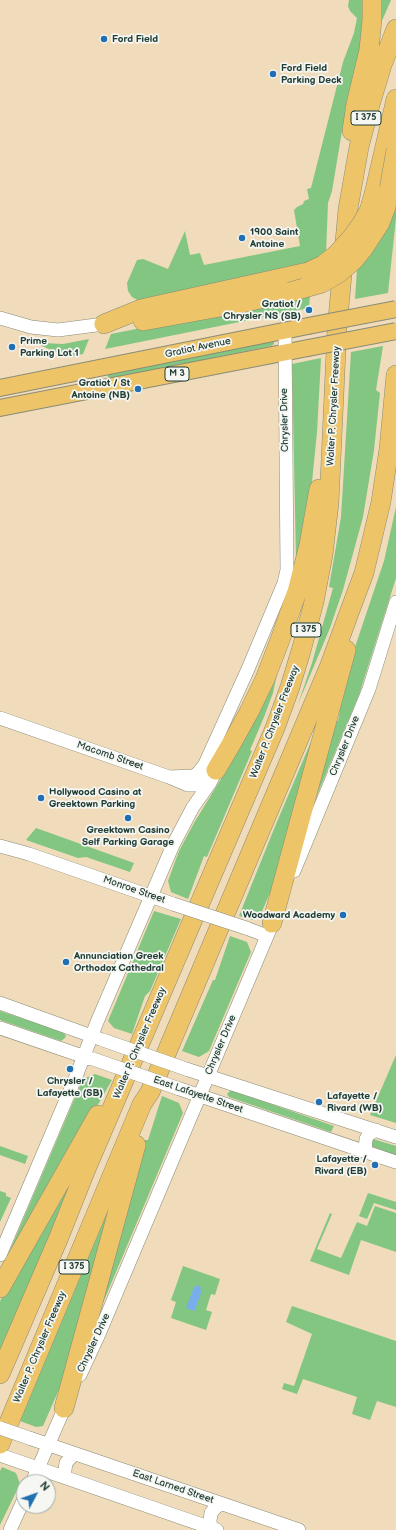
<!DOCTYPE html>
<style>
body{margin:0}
#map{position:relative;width:396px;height:1530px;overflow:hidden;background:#f0dbba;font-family:"Balsamiq Sans",sans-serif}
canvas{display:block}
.north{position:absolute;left:16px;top:1474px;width:40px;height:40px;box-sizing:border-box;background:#f6f6f2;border:1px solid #a0aca6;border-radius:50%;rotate:49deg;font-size:11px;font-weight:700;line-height:16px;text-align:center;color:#1f3d34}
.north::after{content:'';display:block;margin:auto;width:14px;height:18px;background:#1f6fb2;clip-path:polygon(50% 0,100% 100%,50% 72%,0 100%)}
</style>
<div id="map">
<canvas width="396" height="1530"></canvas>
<div class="north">N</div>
</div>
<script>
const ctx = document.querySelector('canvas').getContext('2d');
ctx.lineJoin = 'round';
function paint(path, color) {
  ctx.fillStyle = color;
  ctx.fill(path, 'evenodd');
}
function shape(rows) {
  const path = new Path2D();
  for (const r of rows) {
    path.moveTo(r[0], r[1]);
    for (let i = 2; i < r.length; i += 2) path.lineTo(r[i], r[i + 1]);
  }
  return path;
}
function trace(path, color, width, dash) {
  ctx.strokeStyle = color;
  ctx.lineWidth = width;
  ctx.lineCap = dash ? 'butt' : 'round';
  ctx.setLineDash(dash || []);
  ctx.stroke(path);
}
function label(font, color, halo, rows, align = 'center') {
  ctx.font = font + ' "Balsamiq Sans",sans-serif';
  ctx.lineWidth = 3.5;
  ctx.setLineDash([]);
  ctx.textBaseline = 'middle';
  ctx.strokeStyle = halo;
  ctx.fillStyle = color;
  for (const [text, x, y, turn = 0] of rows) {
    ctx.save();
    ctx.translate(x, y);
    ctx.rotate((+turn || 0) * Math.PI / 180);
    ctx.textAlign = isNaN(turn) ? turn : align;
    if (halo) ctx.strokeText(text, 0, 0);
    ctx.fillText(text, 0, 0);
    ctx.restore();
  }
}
paint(shape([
 [349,0,365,0,363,31,353,83,342,131,332,191,328,203,326,253,308,263,139,301,132,297,128,291,127,283,137,260,143,259,168,269,185,231,190,255,200,253,204,265,300,246,294,210,297,207,303,204,304,201,309,199,307,189,311,188,343,62,354,33,357,18,350,11,348,6],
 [378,0,391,0,381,23,379,22],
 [396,200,396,218,388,293,355,299,357,269],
 [310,294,309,308,105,349,111,334],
 [23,338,44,343,63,344,89,339,83,354,68,357],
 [274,340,274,344,271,346,113,378,108,377,107,371],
 [383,346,376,390,380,393,374,450,363,517,343,590,330,628,298,704,312,663,333,588,329,587,341,517,351,352],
 [321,358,317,432,310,502,296,559,292,364],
 [396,507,396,578,359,695,307,819,334,719,338,721,343,692,354,650,384,561],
 [274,674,277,674,273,693,264,717,250,750,252,751,207,857,204,856,188,899,171,892,168,881,179,851,194,823,238,751,261,707],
 [318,725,280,870,260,916,253,920,239,916,274,829],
 [36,828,134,863,130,872,86,857,78,858,26,840],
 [154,911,181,919,150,991,145,996,132,1034,114,1028,108,1021],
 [230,936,247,942,251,952,209,1051,199,1057,182,1051,213,980,215,980],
 [0,1011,63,1032,66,1036,65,1038,61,1041,0,1020],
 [396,1055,396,1123,370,1115],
 [95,1074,112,1080,4,1270,2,1269,83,1079],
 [231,1090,334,1126,331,1132,229,1097,227,1094],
 [162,1096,179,1103,183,1113,100,1310,141,1150,145,1140,148,1140],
 [373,1139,396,1146,396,1155,371,1146,370,1141],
 [0,1146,28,1156,25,1164,0,1155],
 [79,1168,0,1360,0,1301,37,1236],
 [119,1184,72,1353,69,1352,71,1357,61,1385,43,1426,36,1427,20,1421],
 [0,1191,6,1193,6,1196,11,1198,0,1222],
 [368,1193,396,1202,396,1210,374,1203,367,1219,359,1216],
 [375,1206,396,1213,396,1252,361,1240,349,1275,310,1261,330,1213,332,1214,317,1249,341,1258,357,1222,367,1226],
 [183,1266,220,1279,215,1295,211,1294,206,1310,212,1312,206,1330,171,1318,176,1302,171,1300],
 [292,1306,396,1341,396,1407,377,1401,370,1420,352,1414,357,1397,303,1379,297,1394,282,1389,284,1383,294,1386,312,1334,286,1322],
 [2,1467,16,1473,20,1484,0,1525,0,1471]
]), '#82c681');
paint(shape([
 [196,1285,201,1287,200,1289,202,1290,195,1311,186,1308,194,1287,196,1287]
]), '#79afe8');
const minor = shape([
 [0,318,31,327,58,330,104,324],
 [0,718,169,777,188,785,196,785,211,774],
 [169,777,194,776,199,772,205,764,248,669,284,583,287,570,285,330],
 [0,846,29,854,173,904],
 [294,871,369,689,396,602],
 [246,928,267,936],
 [0,1003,100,1039],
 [0,1028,91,1059],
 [186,1069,396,1137],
 [177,1088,396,1162],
 [365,1152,366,1139,369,1134,376,1130],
 [0,1255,77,1074,97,1022,173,845,193,807,210,783,216,770],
 [80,1375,99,1334,276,915],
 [29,1438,299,1530],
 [0,1455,217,1530],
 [64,1477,66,1463,74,1454],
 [32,1482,68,1400],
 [211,1528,210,1521,211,1513,216,1507,222,1504],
 [10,1530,24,1499]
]);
const major = shape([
 [0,388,308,326],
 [0,408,308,348]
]);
const highway = shape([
 [352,131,356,104,369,50,372,20,372,0],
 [374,194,396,99],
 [143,321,242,303,290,292],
 [104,324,141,309,308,272],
 [216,770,233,741,249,712,265,679,280,640,297,592,309,545,319,489],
 [272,923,346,650],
 [0,1288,98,1115],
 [0,1374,59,1237,86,1169,275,728,290,687,301,651,314,602,323,555,329,503,337,329,348,209,359,147,370,105,382,65,396,29],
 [64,1408,136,1145],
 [0,1444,142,1104,150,1092,330,665,349,613,364,573,381,502,389,449,396,375]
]);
trace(minor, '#888c77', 14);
trace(major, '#888c77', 18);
trace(highway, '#888c77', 20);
trace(minor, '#fff', 13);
trace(major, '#eec469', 16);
trace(highway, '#eec469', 19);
const minorBridge = shape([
 [173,904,246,928],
 [103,1040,186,1069],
 [93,1059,177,1088],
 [0,1428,29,1438]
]);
const majorBridge = shape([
 [308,326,396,309],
 [308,348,396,331]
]);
const highwayBridge = shape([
 [308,272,323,265,337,254,352,237,361,225,369,211,374,194],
 [290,292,322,283,339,273,354,260,363,249,380,223,386,207,396,150]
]);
trace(minorBridge, '#888c77', 14, []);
trace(majorBridge, '#888c77', 18, []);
trace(highwayBridge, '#888c77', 20, []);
trace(minorBridge, '#fff', 13);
trace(majorBridge, '#eec469', 16);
trace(highwayBridge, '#eec469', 19);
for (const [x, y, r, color] of [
 [104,39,4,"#1f6fb2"],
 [273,74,4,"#1f6fb2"],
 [242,238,4,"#1f6fb2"],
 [309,310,4,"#1f6fb2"],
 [12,347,4,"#1f6fb2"],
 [138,389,4,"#1f6fb2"],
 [41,798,4,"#1f6fb2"],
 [128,818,4,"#1f6fb2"],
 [343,915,4,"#1f6fb2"],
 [66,962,4,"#1f6fb2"],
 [70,1069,4,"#1f6fb2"],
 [319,1102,4,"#1f6fb2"],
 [375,1165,4,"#1f6fb2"]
]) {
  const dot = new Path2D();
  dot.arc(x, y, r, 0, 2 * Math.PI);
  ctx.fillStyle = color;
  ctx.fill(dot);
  trace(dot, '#f6f6f2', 1.5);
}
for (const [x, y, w] of [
 [366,118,30],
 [177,374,24],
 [306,630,30],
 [74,1267,30]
]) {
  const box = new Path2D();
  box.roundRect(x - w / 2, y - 7, w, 14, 3);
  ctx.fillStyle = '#f6f6f2';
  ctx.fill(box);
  trace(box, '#1f3d34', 1);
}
label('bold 9px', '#1f3d34', null, [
 ["I 375",366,118],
 ["M 3",177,374],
 ["I 375",306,630],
 ["I 375",74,1267]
]);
label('bold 10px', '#1f3d34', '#f6f6f2', [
 ["Ford Field",112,39],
 ["Ford Field",281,68],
 ["Parking Deck",281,80],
 ["1900 Saint",250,232],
 ["Antoine",250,244],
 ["Gratiot /",301,304,"right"],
 ["Chrysler NS (SB)",301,316,"right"],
 ["Prime",20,341],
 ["Parking Lot 1",20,353],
 ["Gratiot / St",130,383,"right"],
 ["Antoine (NB)",130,395,"right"],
 ["Hollywood Casino at",49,792],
 ["Greektown Parking",49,804],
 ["Greektown Casino",128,830,"center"],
 ["Self Parking Garage",128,842,"center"],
 ["Woodward Academy",335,915,"right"],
 ["Annunciation Greek",74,956],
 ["Orthodox Cathedral",74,968],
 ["Chrysler /",70,1081,"center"],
 ["Lafayette (SB)",70,1093,"center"],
 ["Lafayette /",327,1096],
 ["Rivard (WB)",327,1108],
 ["Lafayette /",367,1159,"right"],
 ["Rivard (EB)",367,1171,"right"]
], 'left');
label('10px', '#1f3d34', '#f6f6f2', [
 ["Gratiot Avenue",198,348,-12],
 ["Walter P. Chrysler Freeway",334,406,-87],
 ["Chrysler Drive",285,420,-91],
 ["Walter P. Chrysler Freeway",275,722,-69],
 ["Chrysler Drive",345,746,-68],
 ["Macomb Street",110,756,19],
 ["Monroe Street",134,890,19],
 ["Walter P. Chrysler Freeway",140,1043,-67],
 ["Chrysler Drive",221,1045,-67],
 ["East Lafayette Street",198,1095,19],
 ["Chrysler Drive",94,1343,-65],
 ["Walter P. Chrysler Freeway",40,1347,-67],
 ["East Larned Street",173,1487,19]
]);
</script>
